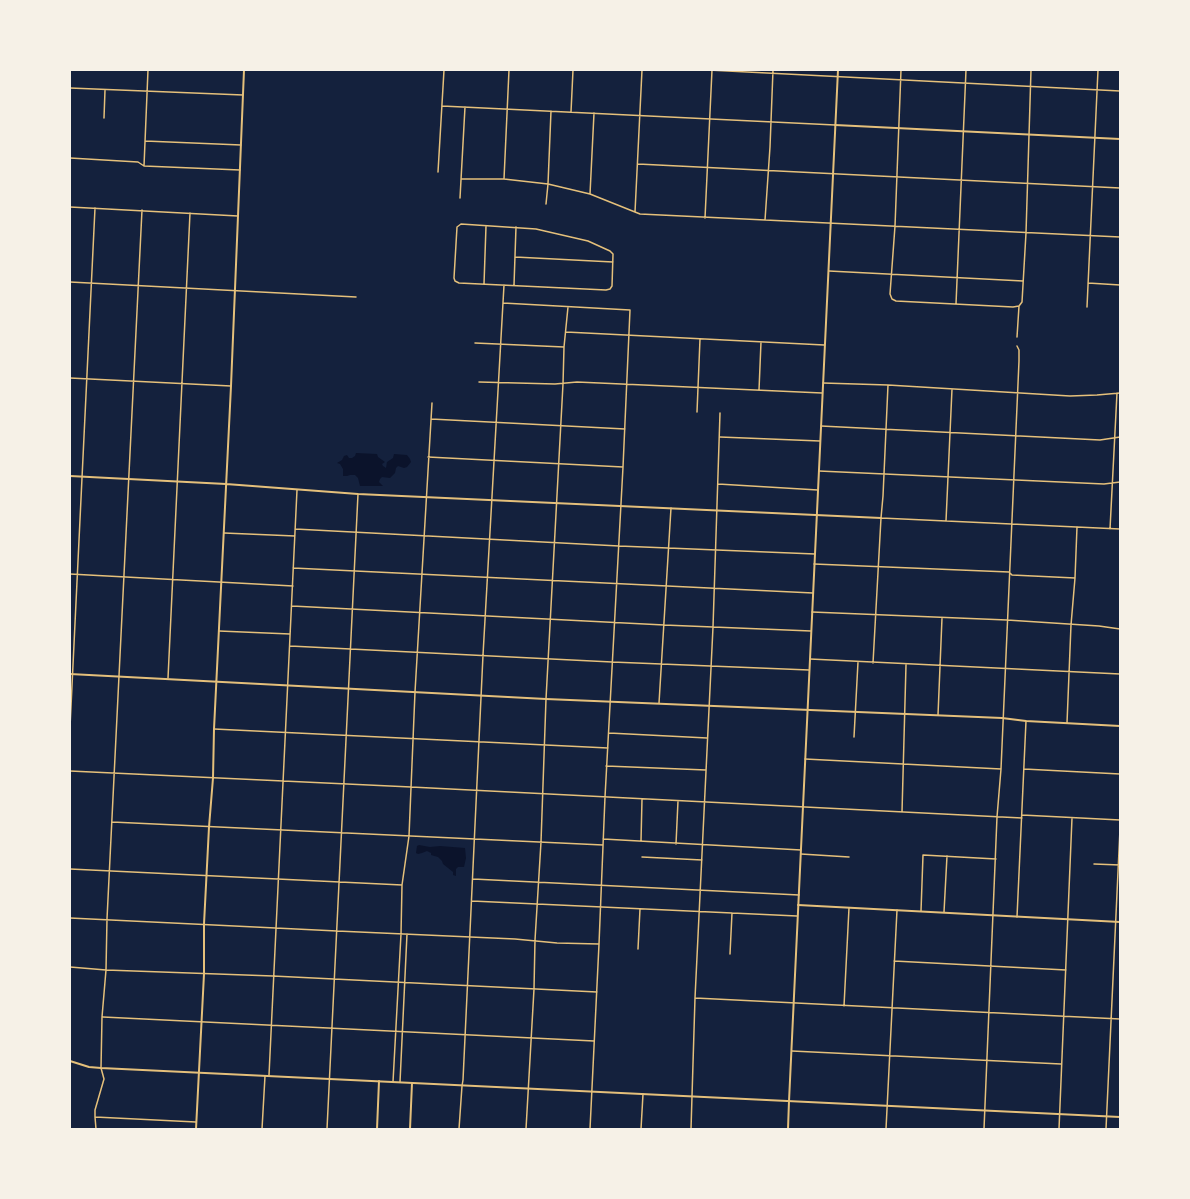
<!DOCTYPE html>
<style>
body{margin:0}
#map{position:relative;width:1190px;height:1199px;overflow:hidden;background:#14213d;font-family:Georgia,serif}
canvas{display:block}
.frame{position:absolute;inset:0;border:71px solid #f6f1e7;pointer-events:none}
</style>
<div id="map">
<canvas width="1190" height="1199"></canvas>
<div class="frame"></div>
</div>
<script>
const ctx = document.querySelector('canvas').getContext('2d');
ctx.lineJoin = 'round';
function paint(path, color) {
  ctx.fillStyle = color;
  ctx.fill(path, 'evenodd');
}
function shape(rows) {
  const path = new Path2D();
  for (const r of rows) {
    path.moveTo(r[0], r[1]);
    for (let i = 2; i < r.length; i += 2) path.lineTo(r[i], r[i + 1]);
  }
  return path;
}
function trace(path, color, width, dash) {
  ctx.strokeStyle = color;
  ctx.lineWidth = width;
  ctx.lineCap = dash ? 'butt' : 'round';
  ctx.setLineDash(dash || []);
  ctx.stroke(path);
}
paint(shape([
 [356,453,377,454,378,457,385,462,382,464,383,466,386,468,387,462,393,458,394,454,407,455,410,459,411,462,407,467,404,468,398,466,396,468,395,473,390,478,382,477,380,479,379,482,383,486,360,486,358,478,355,475,350,475,347,476,343,476,343,469,340,464,337,463,342,460,344,456,347,455,349,458,352,458,355,456],
 [419,845,430,847,440,846,465,848,466,858,464,867,458,867,456,869,456,876,453,875,453,872,443,864,442,861,438,857,431,855,431,853,427,851,422,853,418,854,416,853,417,846]
]), '#0b132b');
trace(shape([
 [708,70,1120,91],
 [901,70,895,226,890,294,892,299,896,301,1013,307,1019,306],
 [70,88,243,95],
 [442,106,835,125],
 [571,112,573,70],
 [104,118,105,90],
 [145,141,241,145],
 [70,158,138,162,144,166,240,170],
 [638,164,1120,188],
 [144,166,148,70],
 [438,172,444,70],
 [461,179,504,179,548,184,590,194,640,214,1120,237],
 [504,179,509,70],
 [590,194,594,113],
 [460,198,465,107],
 [546,204,548,184,551,111],
 [70,207,238,216],
 [635,212,642,70],
 [705,218,712,70],
 [765,220,770,147,773,70],
 [461,224,536,229,588,241,610,251,613,254,612,286,610,289,606,290,459,283,455,281,454,278,457,227,461,224],
 [515,257,613,262],
 [829,271,1023,281],
 [70,282,356,297],
 [1088,283,1120,285],
 [484,284,486,226],
 [514,285,516,227],
 [503,303,630,310,623,467,605,797,599,944,590,1129],
 [956,304,966,70],
 [1087,307,1098,70],
 [566,332,824,345],
 [1017,337,1019,306,1022,302,1026,233,1031,70],
 [475,343,564,347],
 [70,378,231,386],
 [479,382,555,384,577,382,822,393],
 [823,383,888,385,1070,396,1097,395,1120,393],
 [759,390,761,342],
 [697,412,700,339],
 [431,419,625,429],
 [821,426,1100,440,1120,437],
 [720,437,820,441],
 [428,457,623,467],
 [819,471,1104,484,1120,482],
 [718,484,818,490],
 [881,518,1120,529],
 [946,521,952,389],
 [295,529,619,546,815,554],
 [1110,529,1117,393],
 [224,533,295,536],
 [814,564,1009,572,1012,575,1075,578],
 [293,568,813,593],
 [70,574,293,586],
 [292,606,664,625,811,631],
 [812,612,1007,620,1099,626,1120,629],
 [219,631,290,634],
 [290,646,612,662,809,670],
 [810,659,1120,674],
 [873,663,881,518,883,496,888,385],
 [168,678,190,213],
 [659,703,671,508],
 [938,715,942,618],
 [1067,723,1071,625,1075,578,1077,527],
 [70,727,95,208],
 [214,729,608,748],
 [609,733,707,738],
 [854,737,858,662],
 [805,759,1001,769],
 [606,766,706,770],
 [1024,769,1120,774],
 [70,771,411,787,1022,818],
 [902,812,906,665],
 [1022,815,1120,820],
 [112,822,603,845],
 [603,839,801,850],
 [641,841,642,799],
 [676,844,678,801],
 [801,854,849,857],
 [642,857,702,860],
 [1094,864,1120,865],
 [70,869,402,885],
 [473,879,799,895],
 [472,901,797,916],
 [921,911,923,855,996,859],
 [944,912,947,856],
 [1017,917,1026,721],
 [70,918,337,931,515,939,557,943,599,944],
 [638,949,640,909],
 [730,954,732,913],
 [894,961,1066,970],
 [70,967,106,970,273,976,597,992],
 [695,998,1120,1019],
 [844,1006,849,908],
 [103,1017,594,1041],
 [792,1051,1061,1064],
 [269,1075,297,490],
 [393,1082,401,934,402,885,409,836,415,692,432,403],
 [400,1082,407,934],
 [95,1117,196,1122],
 [96,1129,95,1117,95,1110,104,1079,101,1068,102,1017,106,970,107,919,142,210],
 [262,1129,265,1076],
 [327,1129,358,494],
 [459,1129,462,1086,463,1080,483,655,504,285],
 [526,1129,534,989,535,940,541,842,546,699,563,384,564,347,568,307],
 [641,1129,643,1094],
 [691,1129,695,998,713,627,720,413],
 [886,1129,897,910],
 [984,1129,997,817,1001,769,1019,361,1019,350,1017,346],
 [1059,1129,1072,818],
 [1106,1129,1120,829]
]), '#e5c07b', 1.5);
trace(shape([
 [835,125,1120,139],
 [70,476,226,484,358,494,881,518],
 [70,674,546,699,1002,718,1026,721,1120,726],
 [798,905,1120,922],
 [196,1129,204,974,204,924,209,827,213,778,214,729,231,386,244,70],
 [377,1129,379,1081],
 [410,1129,412,1083],
 [788,1129,789,1101]
]), '#e5c07b', 2);
trace(shape([
 [70,1061,89,1067,101,1068,1120,1117],
 [789,1101,838,70]
]), '#e5c07b', 2);
</script>
